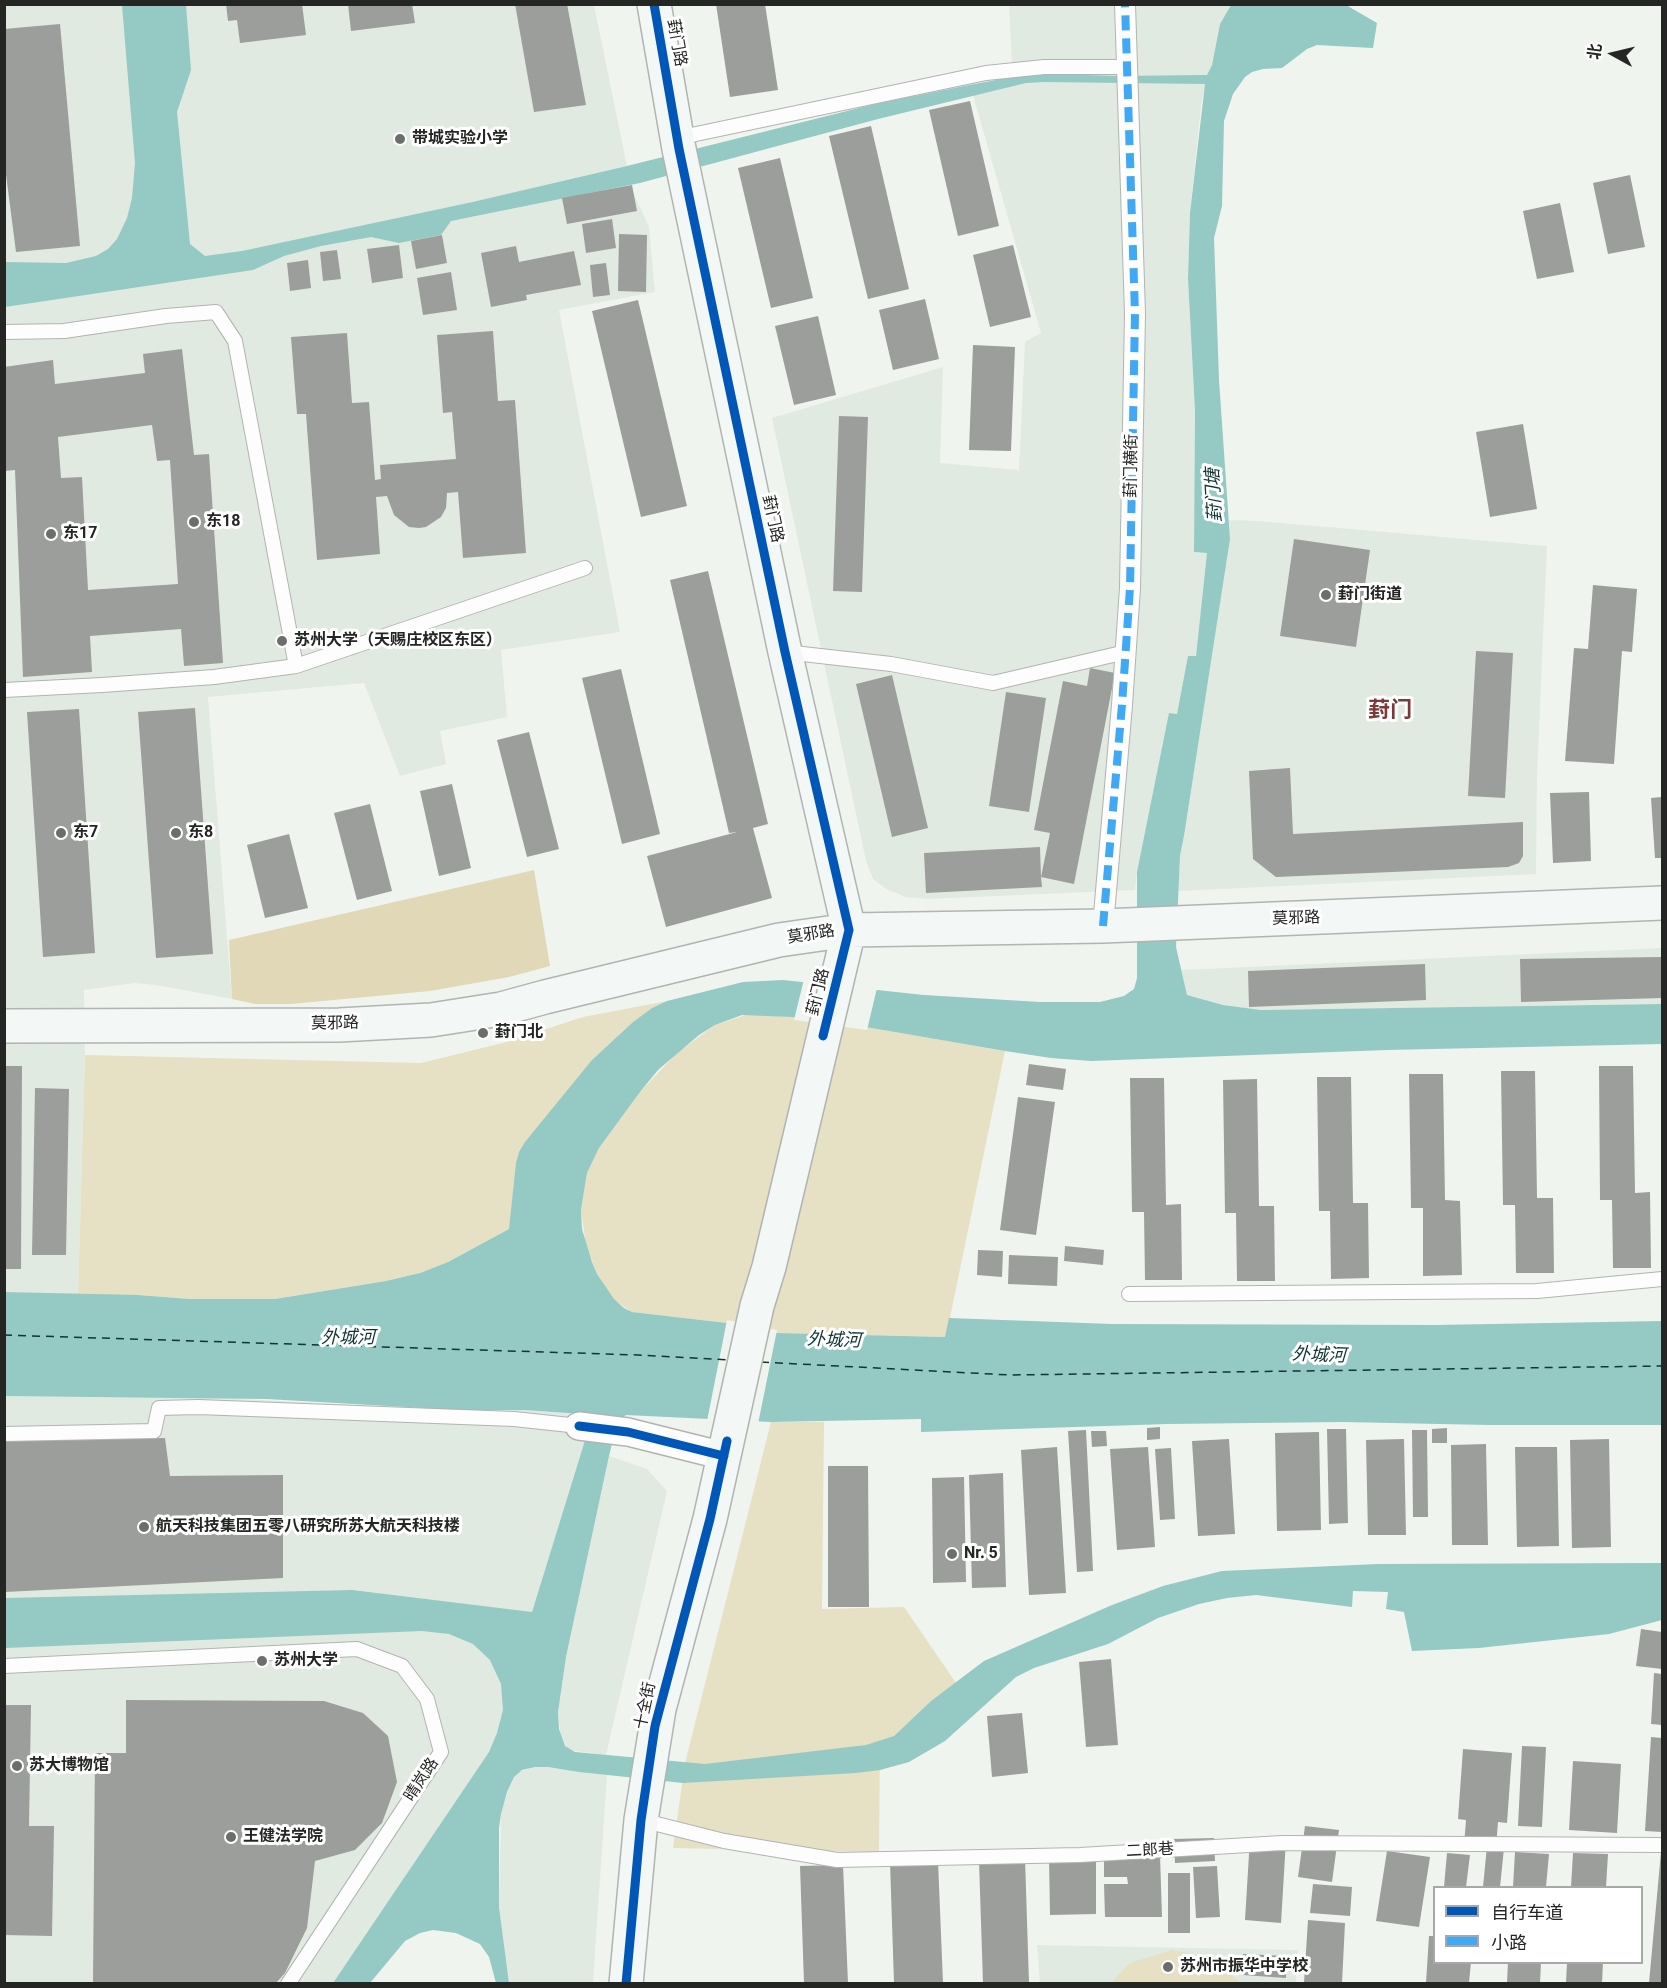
<!DOCTYPE html>
<meta charset="utf-8">
<style>
body{margin:0}
#map{position:relative;width:1667px;height:1988px;overflow:hidden;background:#f0f4ef;font-family:Roboto,"Noto Sans SC",sans-serif}
canvas{display:block}
.frame{position:absolute;inset:0;border:6px solid #232623;pointer-events:none}
.legend{position:absolute;left:1433px;top:1886px;width:210px;height:78px;box-sizing:border-box;background:#fff;border:2px solid #a7a8a7;margin:0;padding:8px 10px;list-style:none;font-size:18px;color:#232623}
.legend li{display:flex;align-items:center;gap:12px;height:30px}
.legend b{width:30px;border:2px solid #a7a8a7}
.north{position:absolute;left:1583px;top:24px;width:60px;height:60px;-webkit-text-stroke:4px #fff;paint-order:stroke;rotate:278deg;font-size:16px;font-weight:700;line-height:24px;text-align:center;color:#232623}
.north::after{content:'';display:block;margin:auto;width:21px;height:27px;background:#232623;clip-path:polygon(50% 0,100% 100%,50% 72%,0 100%)}
</style>
<div id="map">
<canvas width="1667" height="1988"></canvas>
<div class="frame"></div>
<ul class="legend">
<li><b style="height:8px;background:#0057b8"></b>自行车道</li>
<li><b style="height:8px;background:#3fa9f5"></b>小路</li>
</ul>
<div class="north">北</div>
</div>
<script>
const ctx = document.querySelector('canvas').getContext('2d');
ctx.lineJoin = 'round';
function paint(path, color) {
  ctx.fillStyle = color;
  ctx.fill(path, 'evenodd');
}
function shape(rows) {
  const path = new Path2D();
  for (const r of rows) {
    path.moveTo(r[0], r[1]);
    for (let i = 2; i < r.length; i += 2) path.lineTo(r[i], r[i + 1]);
  }
  return path;
}
function trace(path, color, width, dash) {
  ctx.strokeStyle = color;
  ctx.lineWidth = width;
  ctx.lineCap = dash ? 'butt' : 'round';
  ctx.setLineDash(dash || []);
  ctx.stroke(path);
}
function label(font, color, halo, rows, align = 'center') {
  ctx.font = font + ' Roboto,"Noto Sans SC",sans-serif';
  ctx.lineWidth = 6;
  ctx.setLineDash([]);
  ctx.textBaseline = 'middle';
  ctx.strokeStyle = halo;
  ctx.fillStyle = color;
  for (const [text, x, y, turn = 0] of rows) {
    ctx.save();
    ctx.translate(x, y);
    ctx.rotate((+turn || 0) * Math.PI / 180);
    ctx.textAlign = isNaN(turn) ? turn : align;
    if (halo) ctx.strokeText(text, 0, 0);
    ctx.fillText(text, 0, 0);
    ctx.restore();
  }
}
paint(shape([
 [4,5,594,5,627,166,468,203,472,217,630,185,649,227,655,292,559,310,620,632,501,650,507,717,440,731,446,764,400,776,364,683,208,697,232,999,156,985,135,983,84,990,85,1055,78,1295,5,1292],
 [1009,5,1231,5,1220,24,1212,65,1207,75,1201,106,1190,213,1188,279,1195,411,1194,552,1207,553,1196,657,1188,656,1177,714,1170,713,1137,872,1135,890,927,899,906,897,886,889,873,879,866,861,772,418,943,367,940,463,1019,470,1025,342,1041,333,973,95,1013,86],
 [1229,520,1258,521,1547,546,1537,776,1536,874,1178,891,1180,856,1184,836,1230,539],
 [1662,948,1662,1004,1261,1010,1223,1005,1187,995,1181,970],
 [5,1396,201,1397,458,1410,524,1410,582,1414,590,1424,532,1612,508,1709,489,1752,333,1983,5,1984],
 [609,1456,647,1469,667,1491,606,1755,569,1750,561,1740,558,1712,566,1657],
 [535,1767,548,1767,607,1775,593,1983,509,1984,499,1907,501,1814,504,1801,514,1777,519,1772],
 [1037,1945,1298,1950,1296,1983,1040,1983]
]), '#e1eae0');
paint(shape([
 [667,1001,652,1008,633,1022,592,1060,509,1229,448,1262,420,1273,386,1281,275,1299,190,1299,138,1295,78,1295,85,1055,421,1063,507,1042,583,1017],
 [749,1014,791,1017,854,1025,1005,1051,946,1337,777,1333,727,1323,632,1312,614,1300,597,1274,586,1245,581,1210,587,1173,599,1148,640,1092,677,1053,715,1025],
 [771,1422,824,1422,822,1609,904,1607,956,1683,931,1701,894,1736,880,1741,879,1852,673,1848,685,1763],
 [1172,1950,1212,1959,1241,1983,1111,1983,1130,1963]
]), '#e6e0c5');
paint(shape([
 [534,870,550,966,509,977,430,991,291,1004,255,1004,232,999,229,940]
]), '#e0d8b7');
paint(shape([
 [122,5,186,5,191,70,177,112,190,244,205,256,242,251,468,203,627,166,875,104,964,86,1012,77,1057,74,1117,76,1207,75,1212,65,1220,24,1231,5,1346,5,1377,23,1373,48,1317,45,1307,49,1282,68,1263,69,1252,72,1245,77,1233,94,1224,121,1222,206,1214,238,1219,380,1230,539,1184,836,1180,856,1176,947,1187,995,1223,1005,1261,1010,1662,1004,1662,1044,1387,1050,1091,1061,1051,1058,1005,1051,854,1025,791,1017,742,1015,715,1025,699,1035,658,1070,640,1092,599,1148,587,1173,581,1210,582,1229,592,1262,597,1274,614,1299,624,1308,632,1312,727,1323,777,1333,945,1337,949,1318,1112,1324,1435,1325,1662,1321,1662,1425,1489,1425,1343,1422,1167,1424,921,1432,921,1419,771,1422,626,1415,617,1423,609,1456,566,1657,558,1712,559,1729,565,1746,575,1752,705,1764,866,1745,894,1736,931,1701,984,1661,1112,1605,1163,1586,1222,1571,1378,1564,1662,1563,1662,1620,1609,1634,1479,1648,1412,1651,1404,1612,1386,1609,1388,1592,1353,1591,1352,1607,1256,1595,1227,1598,1199,1604,1158,1618,1108,1644,1034,1668,1016,1677,945,1741,909,1762,880,1770,856,1773,683,1783,579,1772,548,1767,535,1767,522,1770,514,1777,507,1792,501,1814,499,1828,499,1907,509,1983,496,1983,489,1957,480,1944,456,1933,433,1930,420,1933,405,1941,370,1983,333,1983,489,1752,497,1733,503,1710,501,1684,490,1660,473,1644,449,1634,422,1631,5,1648,5,1598,352,1590,532,1612,590,1424,582,1414,524,1410,458,1410,267,1399,5,1396,4,1292,138,1295,190,1299,275,1299,386,1281,420,1273,448,1262,509,1229,516,1163,519,1152,525,1142,592,1060,633,1022,652,1008,667,1001,743,982,783,980,924,995,1040,1002,1100,1002,1124,996,1134,989,1137,978,1137,872,1169,713,1177,714,1188,656,1196,656,1207,553,1194,552,1195,411,1188,279,1190,213,1205,84,1044,82,1026,83,878,119,640,183,451,221,441,235,399,243,371,237,321,246,284,256,253,270,5,307,5,262,66,263,96,256,108,249,117,239,127,218,132,198,135,163]
]), '#94c9c4');
paint(shape([
 [804,979,877,988,867,1030,794,1020],
 [727,1320,777,1330,758,1424,707,1421]
]), '#f0f4ef');
trace(shape([
 [4,1335,638,1355,729,1360],
 [761,1362,1010,1375,1662,1366]
]), '#103533', 1.5, [8, 6]);
paint(shape([
 [226,4,302,4,306,35,240,43,237,20,228,21],
 [348,4,412,4,415,23,351,31],
 [515,4,567,4,586,105,534,112],
 [716,4,765,4,778,90,730,97],
 [60,24,80,246,16,252,4,159,4,29],
 [970,101,999,226,958,236,929,110],
 [871,126,909,289,868,299,829,136],
 [780,158,813,298,771,308,738,168],
 [1630,175,1645,247,1608,254,1593,183],
 [632,185,637,211,567,224,562,198],
 [1560,203,1574,272,1537,279,1523,211],
 [612,219,616,248,586,253,582,224],
 [619,234,647,235,646,292,618,291],
 [442,235,447,263,416,269,411,241],
 [399,245,403,278,372,283,367,249],
 [1013,245,1031,317,990,327,973,255],
 [516,246,519,262,574,251,581,285,526,295,527,300,491,307,481,253],
 [337,250,341,279,323,281,320,252],
 [308,260,311,288,290,291,287,263],
 [606,263,610,295,593,297,590,265],
 [451,272,457,310,423,315,417,278],
 [925,299,939,359,893,370,879,310],
 [638,300,687,506,641,517,592,311],
 [818,316,836,395,794,405,775,326],
 [493,331,498,401,515,400,526,553,463,558,458,492,447,493,446,508,441,517,426,527,419,528,409,527,394,515,387,496,376,497,380,554,317,560,306,414,297,414,291,337,347,333,352,403,369,402,375,480,381,479,380,465,456,459,452,412,443,413,437,335],
 [973,345,1015,347,1011,451,969,450],
 [182,349,194,455,209,454,223,663,184,666,181,629,90,636,92,672,23,677,15,470,4,471,4,367,53,360,55,384,145,373,143,354],
 [152,425,157,461,170,460,178,584,88,590,82,477,61,478,58,437],
 [839,416,868,417,862,592,833,591],
 [1523,424,1537,509,1490,517,1476,432],
 [1294,539,1370,550,1356,647,1280,636],
 [708,571,768,824,753,828,772,898,666,927,647,856,737,832,729,833,670,580],
 [1593,585,1637,589,1632,652,1622,651,1614,764,1565,761,1574,648,1588,649],
 [1476,651,1513,653,1505,798,1468,796],
 [1090,668,1115,673,1074,884,1041,877,1042,887,926,893,924,853,1040,847,1041,877,1050,833,1034,830,1063,681,1087,686],
 [621,669,660,834,622,844,582,678],
 [892,675,928,828,892,837,856,684],
 [1006,692,1046,698,1029,812,989,806],
 [195,708,213,954,156,958,138,712],
 [79,709,95,953,43,957,27,712],
 [529,732,559,849,527,857,497,740],
 [1290,768,1293,834,1523,822,1523,856,1519,863,1508,867,1276,877,1253,859,1249,771],
 [452,784,471,868,439,876,420,791],
 [1589,792,1591,861,1553,863,1550,793],
 [1662,797,1662,858,1655,858,1651,798],
 [370,804,392,891,357,900,334,813],
 [289,834,308,908,265,918,247,845],
 [1662,957,1662,998,1521,1002,1520,959],
 [1425,964,1426,1000,1249,1007,1248,971],
 [1029,1064,1066,1069,1063,1090,1026,1085],
 [4,1066,22,1066,21,1269,4,1269],
 [1599,1066,1633,1066,1635,1193,1650,1192,1651,1268,1613,1268,1612,1200,1600,1200],
 [1501,1071,1535,1071,1537,1198,1553,1198,1554,1273,1516,1273,1515,1205,1503,1205],
 [1409,1074,1443,1074,1445,1200,1460,1201,1462,1275,1423,1276,1423,1208,1411,1208],
 [1317,1077,1351,1077,1353,1203,1368,1203,1369,1278,1331,1279,1330,1211,1319,1211],
 [1130,1078,1164,1078,1166,1205,1181,1204,1182,1280,1145,1280,1144,1212,1132,1212],
 [1257,1079,1259,1206,1274,1206,1275,1281,1237,1281,1236,1213,1225,1213,1223,1080],
 [35,1088,69,1089,66,1255,32,1255],
 [1018,1097,1055,1102,1036,1235,1000,1230],
 [1065,1246,1104,1250,1103,1265,1064,1261],
 [978,1250,1003,1251,1002,1277,977,1275],
 [1009,1255,1058,1257,1057,1286,1008,1284],
 [1160,1427,1160,1439,1147,1440,1147,1428],
 [1447,1428,1447,1443,1432,1443,1432,1429],
 [1327,1429,1346,1429,1348,1523,1329,1524],
 [1086,1430,1093,1571,1077,1572,1068,1431],
 [1412,1430,1427,1430,1428,1517,1413,1517],
 [1091,1431,1106,1431,1107,1446,1092,1447],
 [1319,1432,1321,1530,1277,1531,1275,1433],
 [165,1438,170,1476,283,1475,283,1578,5,1592,6,1441],
 [1229,1439,1235,1534,1198,1536,1192,1441],
 [1404,1439,1406,1535,1368,1535,1366,1440],
 [1609,1439,1611,1547,1572,1548,1570,1440],
 [1486,1444,1488,1545,1452,1545,1451,1445],
 [1057,1447,1066,1593,1029,1595,1021,1450],
 [1148,1447,1155,1547,1117,1550,1110,1449],
 [1515,1447,1557,1447,1559,1546,1517,1547],
 [1171,1448,1175,1519,1160,1520,1155,1449],
 [828,1466,868,1466,869,1607,828,1607],
 [1003,1473,1006,1587,972,1588,969,1475],
 [964,1477,966,1582,933,1583,932,1478],
 [1641,1629,1662,1632,1662,1669,1636,1666],
 [1111,1659,1118,1745,1086,1747,1079,1662],
 [1654,1673,1662,1674,1662,1725,1651,1724],
 [126,1700,324,1701,363,1713,388,1736,397,1782,382,1823,355,1850,315,1861,307,1928,285,1973,276,1983,93,1983,95,1753,126,1753],
 [4,1705,31,1705,29,1826,54,1826,52,1936,4,1935],
 [1022,1713,1028,1773,992,1777,987,1716],
 [1651,1737,1662,1738,1662,1832,1645,1831],
 [1522,1746,1546,1747,1542,1827,1518,1826],
 [1463,1749,1512,1753,1507,1823,1498,1822,1496,1848,1504,1848,1500,1887,1483,1887,1487,1846,1464,1845,1466,1820,1458,1819],
 [1573,1761,1621,1764,1617,1833,1569,1830],
 [1305,1826,1339,1830,1332,1882,1298,1877],
 [1214,1838,1215,1861,1175,1863,1174,1839],
 [1250,1838,1286,1840,1281,1923,1245,1920],
 [1387,1851,1430,1857,1419,1927,1376,1921],
 [1515,1852,1549,1854,1546,1887,1513,1887],
 [1661,1852,1662,1852,1662,1983,1649,1983],
 [1447,1853,1470,1855,1466,1887,1444,1887],
 [1573,1853,1608,1854,1606,1887,1571,1887],
 [1104,1855,1160,1855,1162,1917,1105,1917,1104,1884,1128,1884,1127,1877,1104,1877],
 [1049,1857,1096,1857,1096,1914,1050,1915],
 [1025,1859,1029,1983,983,1983,979,1861],
 [938,1861,943,1983,894,1983,890,1862],
 [843,1865,848,1983,804,1983,800,1866],
 [1217,1866,1220,1917,1196,1918,1193,1867],
 [1168,1873,1190,1873,1190,1933,1168,1933],
 [1313,1884,1352,1887,1350,1916,1310,1913],
 [1308,1920,1345,1923,1342,1983,1304,1983],
 [1429,1936,1434,1936,1434,1962,1471,1962,1469,1983,1426,1983],
 [1243,1954,1287,1956,1286,1978,1243,1975],
 [1508,1962,1541,1962,1540,1983,1507,1983],
 [1567,1962,1603,1962,1602,1983,1566,1983]
]), '#9b9e9a');
const service = shape([
 [677,138,986,73,1044,67,1127,67],
 [4,332,64,331,166,316,216,312,235,341,296,666],
 [785,652,891,664,993,683,1126,652],
 [4,690,102,685,214,677,296,666,585,568],
 [1129,1294,1537,1291,1662,1279],
 [4,1434,154,1431,159,1408,198,1407,514,1419,579,1426],
 [4,1666,357,1649,402,1666,427,1699,441,1752,288,1984],
 [641,1820,724,1841,837,1860,1080,1855,1282,1843,1662,1845]
]);
const pedestrian = shape([
 [1103,926,1122,705,1130,588,1135,314,1125,4]
]);
const minor = shape([
 [579,1426,628,1432,724,1456]
]);
const secondary = shape([
 [4,1026,339,1025,431,1020,501,1009,545,997,779,940,849,930,1103,926,1662,903],
 [626,1984,641,1820,659,1709,710,1519,757,1306,769,1267,849,930,785,652,679,149,654,4]
]);
trace(service, '#b1b4b1', 16);
trace(pedestrian, '#b1b4b1', 22);
trace(minor, '#b1b4b1', 30);
trace(secondary, '#b1b4b1', 36);
trace(service, '#fdfdfd', 14);
trace(pedestrian, '#fdfdfd', 20);
trace(minor, '#fdfdfd', 27);
trace(secondary, '#f3f7f5', 33);
trace(shape([
 [1103,926,1122,705,1130,588,1135,314,1125,4]
]), '#3fa9f5', 8, [15, 8]);
trace(shape([
 [654,4,679,149,785,652,849,930,823,1036],
 [579,1426,628,1432,724,1456],
 [626,1984,641,1820,655,1726,710,1519,727,1441]
]), '#0057b8', 9);
for (const [x, y, r, color] of [
 [400,139,6,"#6b6e6a"],
 [194,522,6,"#6b6e6a"],
 [51,534,6,"#6b6e6a"],
 [1326,595,6,"#6b6e6a"],
 [282,641,6,"#6b6e6a"],
 [61,833,6,"#6b6e6a"],
 [176,833,6,"#6b6e6a"],
 [483,1033,6,"#6b6e6a"],
 [144,1527,6,"#6b6e6a"],
 [952,1554,6,"#6b6e6a"],
 [262,1661,6,"#6b6e6a"],
 [17,1766,6,"#6b6e6a"],
 [231,1837,6,"#6b6e6a"],
 [1168,1967,6,"#6b6e6a"]
]) {
  const dot = new Path2D();
  dot.arc(x, y, r, 0, 2 * Math.PI);
  ctx.fillStyle = color;
  ctx.fill(dot);
  trace(dot, '#fff', 2);
}
label('16px', '#232623', '#fff', [
 ["葑门路",676,43,80],
 ["葑门横街",1132,466,-89],
 ["葑门路",772,519,78],
 ["莫邪路",1296,919,-2],
 ["莫邪路",811,935,-9],
 ["葑门路",819,992,-76],
 ["莫邪路",335,1024,-1],
 ["十全街",646,1706,-78],
 ["晴岚路",422,1780,-57],
 ["二郎巷",1150,1851,-3]
]);
label('bold 16px', '#232623', '#fff', [
 ["带城实验小学",412,139],
 ["东18",206,522],
 ["东17",63,534],
 ["葑门街道",1338,595],
 ["苏州大学（天赐庄校区东区）",294,641],
 ["东7",73,833],
 ["东8",188,833],
 ["葑门北",495,1033],
 ["航天科技集团五零八研究所苏大航天科技楼",156,1527],
 ["Nr. 5",964,1554],
 ["苏州大学",274,1661],
 ["苏大博物馆",29,1766],
 ["王健法学院",243,1837],
 ["苏州市振华中学校",1180,1967]
], 'left');
label('italic 18px', '#103533', '#fff', [
 ["葑门塘",1215,495,-93],
 ["外城河",348,1338],
 ["外城河",834,1341,2],
 ["外城河",1319,1356,2]
]);
label('bold 22px', '#7f3739', '#fff', [
 ["葑门",1390,711]
]);
</script>
